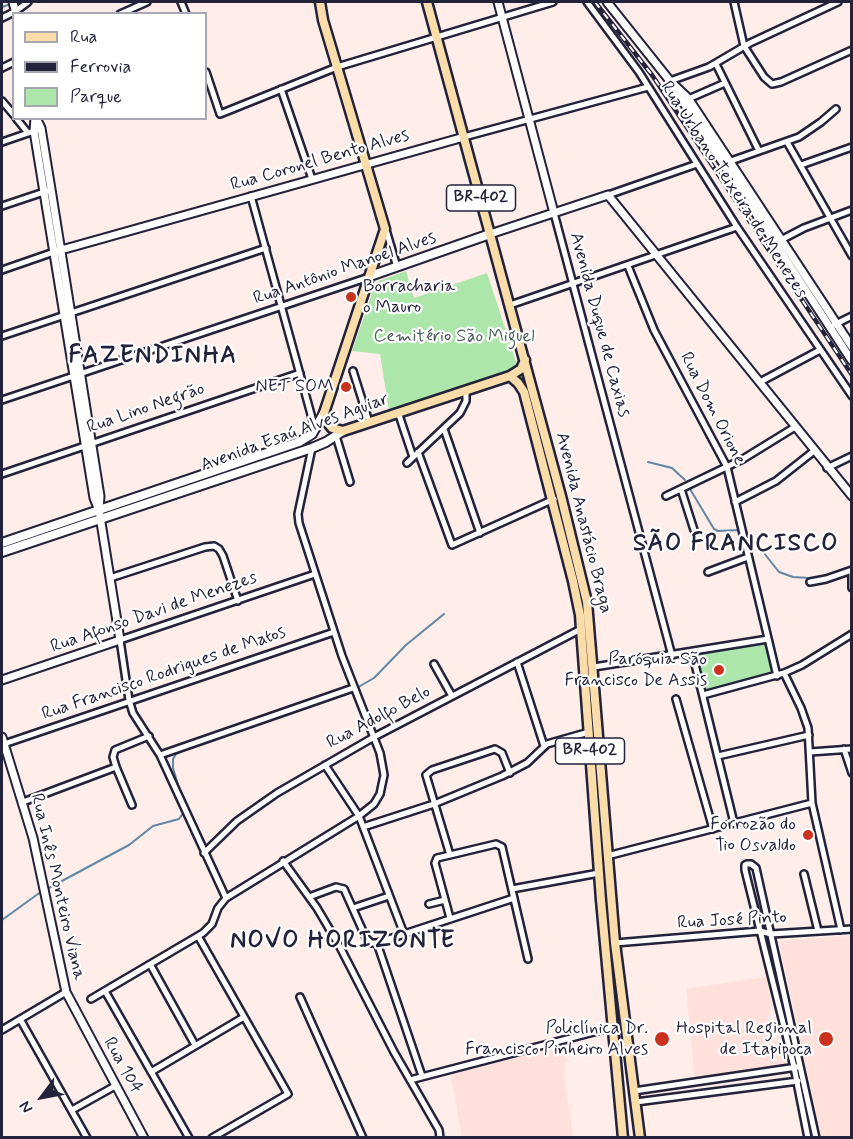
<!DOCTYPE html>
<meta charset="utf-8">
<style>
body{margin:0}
#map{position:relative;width:853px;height:1139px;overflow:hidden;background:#ffede9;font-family:Mynerve,sans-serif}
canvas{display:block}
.frame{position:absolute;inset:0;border:3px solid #22223b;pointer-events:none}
.legend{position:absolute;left:12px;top:12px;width:195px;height:108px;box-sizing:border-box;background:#fff;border:2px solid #a7a7b1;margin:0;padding:8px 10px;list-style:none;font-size:18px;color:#22223b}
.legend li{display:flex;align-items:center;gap:12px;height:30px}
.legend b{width:30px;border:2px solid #a7a7b1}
.north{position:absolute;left:12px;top:1067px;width:60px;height:60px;-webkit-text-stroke:4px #fff;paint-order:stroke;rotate:238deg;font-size:16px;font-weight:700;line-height:24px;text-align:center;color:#22223b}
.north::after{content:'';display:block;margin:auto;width:21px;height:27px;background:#22223b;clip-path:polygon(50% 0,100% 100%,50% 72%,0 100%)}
</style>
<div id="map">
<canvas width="853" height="1139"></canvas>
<div class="frame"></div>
<ul class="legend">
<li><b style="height:8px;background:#faddab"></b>Rua</li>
<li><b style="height:8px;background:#22223b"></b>Ferrovia</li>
<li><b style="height:16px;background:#ace6aa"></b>Parque</li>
</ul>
<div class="north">N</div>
</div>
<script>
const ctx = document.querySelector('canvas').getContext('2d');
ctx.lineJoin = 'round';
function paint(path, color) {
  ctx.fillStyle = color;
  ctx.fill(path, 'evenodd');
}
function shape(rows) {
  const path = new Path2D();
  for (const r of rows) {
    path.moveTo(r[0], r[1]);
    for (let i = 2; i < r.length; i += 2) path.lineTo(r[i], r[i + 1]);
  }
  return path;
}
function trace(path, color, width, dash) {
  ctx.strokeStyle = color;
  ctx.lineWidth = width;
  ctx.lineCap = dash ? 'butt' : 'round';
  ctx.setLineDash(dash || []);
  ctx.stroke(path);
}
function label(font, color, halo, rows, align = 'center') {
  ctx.font = font + ' Mynerve,sans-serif';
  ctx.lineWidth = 4.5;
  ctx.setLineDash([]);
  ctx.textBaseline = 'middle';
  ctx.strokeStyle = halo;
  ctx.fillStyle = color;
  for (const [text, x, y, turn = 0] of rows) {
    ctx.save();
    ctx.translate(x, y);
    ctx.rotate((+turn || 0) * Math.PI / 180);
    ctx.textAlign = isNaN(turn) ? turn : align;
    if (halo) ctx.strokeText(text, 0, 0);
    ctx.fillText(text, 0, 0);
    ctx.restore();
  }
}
paint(shape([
 [851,936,851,1137,821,1137,779,941],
 [766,977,772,1005,768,1016,768,1024,772,1036,781,1045,786,1064,695,1078,686,989],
 [569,1043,564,1075,573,1137,462,1137,451,1074]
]), '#ffe0da');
paint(shape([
 [406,271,414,298,487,273,518,368,389,411,380,354,352,351,376,282],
 [768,639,777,676,703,695,692,652]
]), '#ace6aa');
trace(shape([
 [2,7,11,4],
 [648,462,672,468,685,480],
 [690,489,714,529,718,531,739,530,745,533,756,543,779,572,793,577,809,578],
 [355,689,374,678,406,645,444,614],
 [181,795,173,768,173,759,176,754,188,748],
 [47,889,129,845,153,826,179,819,184,812],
 [2,920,42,891]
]), '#6087a5', 2);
const minor = shape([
 [181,2,186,14],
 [587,2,639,72,737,227,852,396],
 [734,2,744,46,764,77,772,84,781,82,852,50],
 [120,14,147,2],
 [2,18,16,11,28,2],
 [716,64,759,151],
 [2,68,14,62],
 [206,72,220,114,337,67,553,2],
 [670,81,709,67,750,43,838,2],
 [281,89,312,179],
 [686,100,725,83],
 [2,101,14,115],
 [16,118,28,133],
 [464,137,648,87],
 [2,142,37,130],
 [787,142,852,256],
 [728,162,799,137,821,122,836,109],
 [801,165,852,147],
 [608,195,697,164],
 [251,196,315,429],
 [2,206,47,191],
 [554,213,672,656],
 [386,230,397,267],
 [779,241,804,228,852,210],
 [628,266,654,330,727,467,777,676],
 [2,270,54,252],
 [510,305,737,227],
 [834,325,852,316],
 [2,336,266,248],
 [353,371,369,422],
 [760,382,820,350],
 [2,400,369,277],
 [398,412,413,457],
 [444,429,480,533],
 [336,436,350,482],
 [418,452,452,545,554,499],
 [407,463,460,413,466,401,466,390],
 [827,468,852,456],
 [2,474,300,373],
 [681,489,694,530],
 [666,496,743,459,795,427],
 [735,502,776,481,814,451],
 [708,572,748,557],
 [852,574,852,588],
 [110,578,205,547,214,546,219,549,223,556,238,601],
 [810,582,826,579,852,570],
 [692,652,734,823],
 [517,662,544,746],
 [434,664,452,696],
 [594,667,768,639],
 [784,673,801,708,808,728,812,803,841,930],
 [703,695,784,673,802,665,852,634],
 [676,699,713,829],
 [4,744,334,632],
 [844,749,852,773],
 [810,752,852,749],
 [160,755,353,688],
 [718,756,809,735],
 [325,765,359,816,404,934],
 [116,767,132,805],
 [23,802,116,767,113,757,115,750,149,736],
 [363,827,434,804,502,776,527,763,547,744,589,732],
 [204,853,237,821,277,793,374,737,581,629],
 [450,855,496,844,502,847,528,959],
 [607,856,812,803],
 [283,861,317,908,340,947,394,1052,439,1130,440,1138],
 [804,874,818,931],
 [512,889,599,873],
 [309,897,336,887,344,889,366,938,371,943,377,943,422,1076],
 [226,898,160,755,133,713,129,700,120,640,315,574],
 [429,904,445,900],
 [353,908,389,896],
 [450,918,435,863,437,858,450,855,426,775,432,770,495,749,502,753,510,773],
 [198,936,288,1094,212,1138],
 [377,943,514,898],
 [615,943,760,931,771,934,852,929],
 [150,964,195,1045],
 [105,991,189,1138],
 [300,997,363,1138],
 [91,999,203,933,212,924,218,908,226,898,359,816,374,804,380,794,384,775,380,753,342,656,299,523,298,514,312,448],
 [20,1019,87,1138],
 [2,1030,66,992],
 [151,1072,244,1017],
 [410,1080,613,1027],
 [634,1091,797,1067],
 [636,1102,798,1081],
 [72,1110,115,1086],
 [808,1138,794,1067,745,870,745,865,747,864,751,864,756,868,816,1138]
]);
const tertiary = shape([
 [13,2,16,14],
 [498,2,554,213],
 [607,2,670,81,688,98,852,347],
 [674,88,852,361],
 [35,118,34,131,94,498,98,508],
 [490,234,608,195,852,496],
 [54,252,464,137],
 [2,680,120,640,99,510,100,496,51,189,41,128,36,118],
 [2,737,33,838,66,992,144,1138]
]);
const secondary = shape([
 [370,276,490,234],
 [2,543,299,442,312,434,324,413],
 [2,552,312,448,326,442,343,431]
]);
const primary = shape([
 [320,2,323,20,337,67,385,229,324,413,327,422,332,428,343,431,510,376,521,369,525,360],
 [427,2,561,496,587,602,615,943,640,1138],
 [510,376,518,383,524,392,573,581,580,615,601,900,623,1138]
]);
trace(minor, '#22223b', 10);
trace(tertiary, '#22223b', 11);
trace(secondary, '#22223b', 12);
trace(primary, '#22223b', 13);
trace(minor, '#fff', 5);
trace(tertiary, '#fff', 7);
trace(secondary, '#fff', 8);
trace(primary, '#faddab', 8);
const rail = shape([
 [595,2,652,75,852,375]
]);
trace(rail, '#22223b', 4.5);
trace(rail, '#fff', 2, [7]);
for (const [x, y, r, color] of [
 [351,297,6,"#c8321e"],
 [346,387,6,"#c8321e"],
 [719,670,6,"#c8321e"],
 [808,835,6,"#c8321e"],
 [662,1039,8,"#c8321e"],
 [826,1039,8,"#c8321e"]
]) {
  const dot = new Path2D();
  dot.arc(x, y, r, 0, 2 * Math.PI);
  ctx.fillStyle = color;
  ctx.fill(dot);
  trace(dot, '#fff', 2);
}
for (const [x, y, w] of [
 [481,198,69],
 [590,751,69]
]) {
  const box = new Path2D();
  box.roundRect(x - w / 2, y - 13, w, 26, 4.5);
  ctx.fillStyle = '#fff';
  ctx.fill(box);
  trace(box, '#22223b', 1.5);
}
label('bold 16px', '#22223b', null, [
 ["BR-402",481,198],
 ["BR-402",590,751]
]);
label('18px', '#22223b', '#fff', [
 ["Rua Coronel Bento Alves",320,161,-16],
 ["Rua Urbano Teixeira de Menezes",733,190,57],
 ["Rua Antônio Manoel Alves",345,269,-19],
 ["Avenida Duque de Caxias",599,325,75],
 ["Rua Lino Negrão",146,409,-19],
 ["Rua Dom Orione",712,409,63],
 ["Avenida Esaú Alves Aguiar",295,433,-20],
 ["Avenida Anastácio Braga",583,523,76],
 ["Rua Afonso Davi de Menezes",154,613,-19],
 ["Rua Francisco Rodrigues de Matos",164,674,-19],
 ["Rua Adolfo Belo",379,718,-28],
 ["Rua Inês Monteiro Viana",57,887,77],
 ["Rua José Pinto",732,921,-3],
 ["Rua 104",122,1066,61]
]);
label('18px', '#22223b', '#fff', [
 ["Borracharia",363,287,"left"],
 ["o Mauro",363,308,"left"],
 ["NET SOM",334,387],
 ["Paróquia São",707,660],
 ["Francisco De Assis",707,681],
 ["Forrozão do",796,825],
 ["Tio Osvaldo",796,846],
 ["Policlínica Dr.",648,1029],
 ["Francisco Pinheiro Alves",648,1050],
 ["Hospital Regional",812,1029],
 ["de Itapipoca",812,1050]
], 'right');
label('18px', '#4b5d5c', '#fff', [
 ["Cemitério São Miguel",454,337]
]);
ctx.letterSpacing = '1.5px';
label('bold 24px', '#22223b', '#fff', [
 ["FAZENDINHA",153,357],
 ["SÃO FRANCISCO",736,545],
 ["NOVO HORIZONTE",343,942]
]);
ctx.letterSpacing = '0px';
</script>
